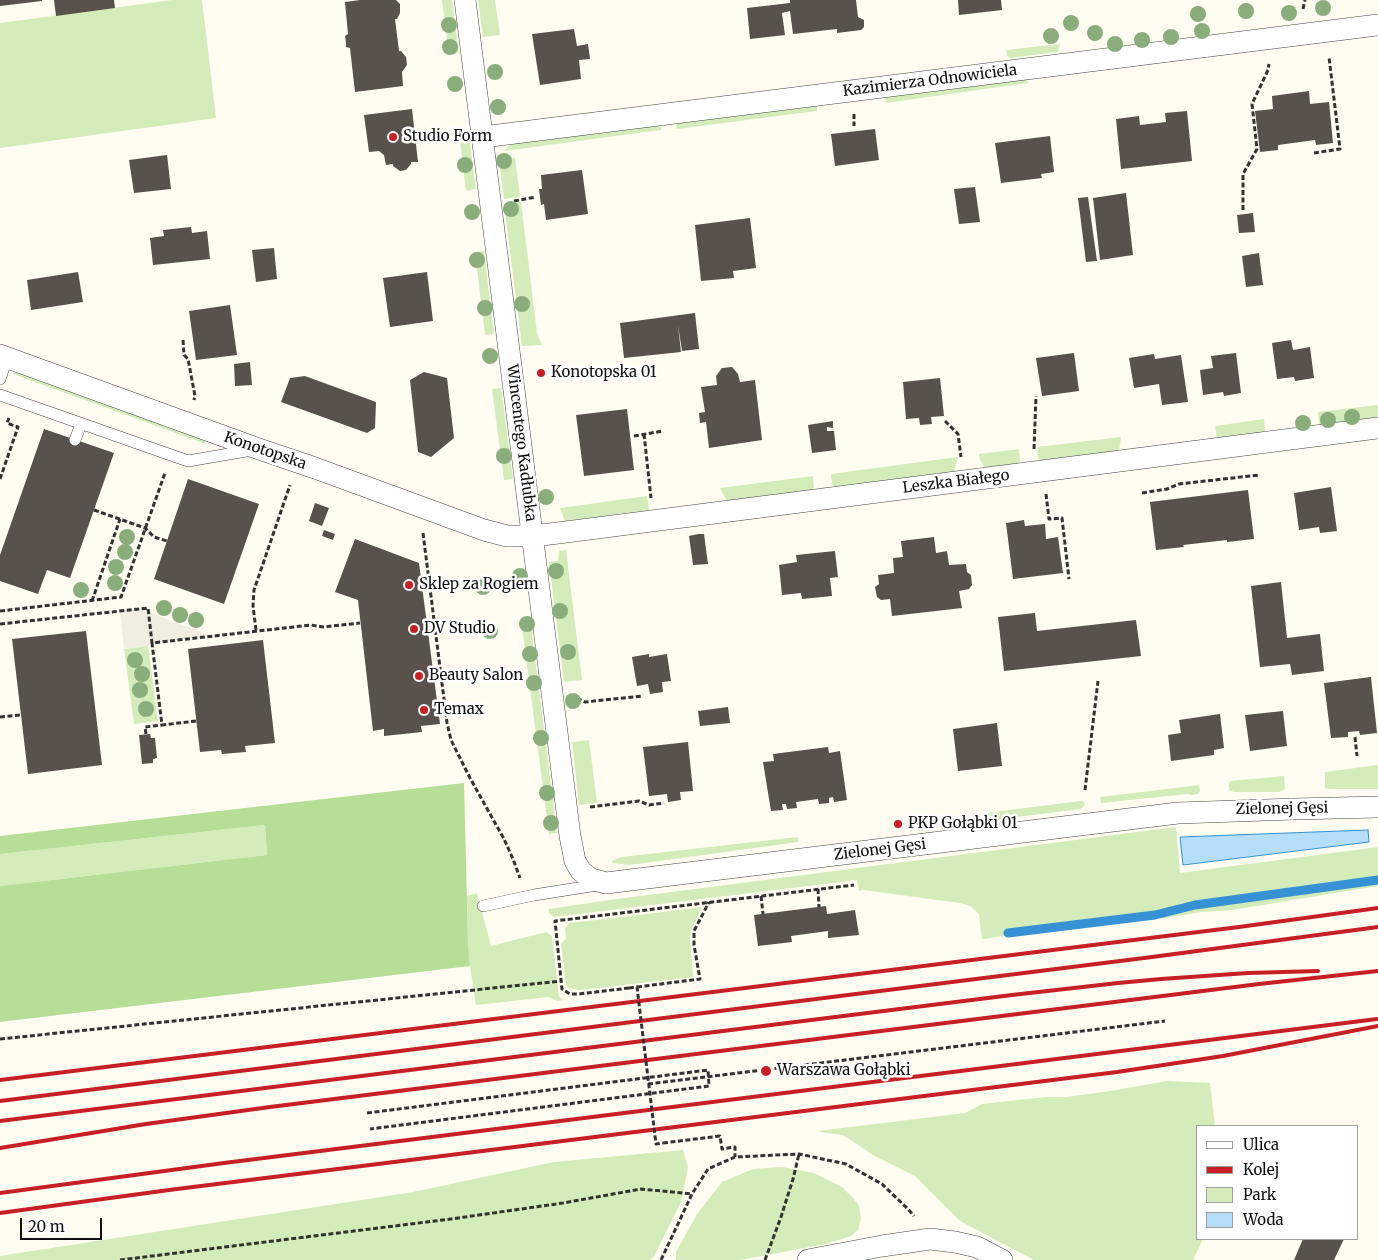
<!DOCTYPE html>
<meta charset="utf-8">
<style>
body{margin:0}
#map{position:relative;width:1378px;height:1260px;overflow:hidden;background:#fffdf2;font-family:Merriweather,serif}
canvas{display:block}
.legend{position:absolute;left:1196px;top:1125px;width:162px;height:115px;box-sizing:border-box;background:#fff;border:1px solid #9f9f9f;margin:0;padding:6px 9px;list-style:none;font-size:15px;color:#101010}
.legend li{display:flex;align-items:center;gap:10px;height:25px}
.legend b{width:25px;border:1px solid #9f9f9f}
.scale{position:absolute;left:20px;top:1218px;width:82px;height:22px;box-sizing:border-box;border:2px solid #101010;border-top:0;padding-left:6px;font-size:15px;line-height:18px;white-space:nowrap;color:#101010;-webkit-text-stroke:4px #fff;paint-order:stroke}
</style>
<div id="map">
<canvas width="1378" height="1260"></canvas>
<ul class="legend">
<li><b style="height:6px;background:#fff"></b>Ulica</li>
<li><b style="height:6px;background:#c81f24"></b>Kolej</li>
<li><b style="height:14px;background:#d3ecb9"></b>Park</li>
<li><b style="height:14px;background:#b4def9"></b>Woda</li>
</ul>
<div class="scale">20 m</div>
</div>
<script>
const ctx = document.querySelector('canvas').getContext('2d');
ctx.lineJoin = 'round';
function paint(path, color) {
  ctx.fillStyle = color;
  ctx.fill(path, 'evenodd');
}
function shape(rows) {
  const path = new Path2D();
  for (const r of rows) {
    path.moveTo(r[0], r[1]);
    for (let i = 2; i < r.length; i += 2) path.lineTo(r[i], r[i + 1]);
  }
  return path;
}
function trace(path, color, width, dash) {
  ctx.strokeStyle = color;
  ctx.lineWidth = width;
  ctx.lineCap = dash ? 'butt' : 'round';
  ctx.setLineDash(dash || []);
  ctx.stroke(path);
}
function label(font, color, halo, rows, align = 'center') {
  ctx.font = font + ' Merriweather,serif';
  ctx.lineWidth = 5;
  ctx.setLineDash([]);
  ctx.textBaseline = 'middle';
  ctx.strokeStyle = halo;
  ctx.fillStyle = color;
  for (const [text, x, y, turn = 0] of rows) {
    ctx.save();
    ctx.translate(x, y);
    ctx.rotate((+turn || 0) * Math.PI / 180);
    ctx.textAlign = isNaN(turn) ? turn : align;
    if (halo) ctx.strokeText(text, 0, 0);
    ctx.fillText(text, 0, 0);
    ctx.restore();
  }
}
paint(shape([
 [172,0,202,0,216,118,0,148,0,23],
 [442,0,452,0,459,53,449,54],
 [478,0,495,0,500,35,483,37],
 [1060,44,1058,52,1010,58,1007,55,1006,50],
 [1026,78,1028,83,886,103,885,98,887,95],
 [813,105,817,107,817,111,677,129,676,126,679,122],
 [657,125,661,127,661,130,504,151,509,146,517,143],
 [460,140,470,144,476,189,466,191],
 [515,158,520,197,504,199,499,160],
 [521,202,537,333,542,345,522,346,504,204],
 [484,251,494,334,485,335,475,252],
 [16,372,204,439,206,444,13,374],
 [501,388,513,479,504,480,492,389],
 [1378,405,1378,418,1322,425,1319,423,1318,412],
 [1264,419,1265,431,1263,433,1217,439,1215,426],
 [1121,437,1119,451,1041,461,1038,458,1037,447],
 [1019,449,1020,461,1017,464,985,468,980,460,979,454],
 [958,457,954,472,835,487,832,484,831,474],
 [813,476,814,487,811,490,727,501,720,488],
 [647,496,649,510,565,521,560,508],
 [566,550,582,680,564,682,549,562,558,561,559,551],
 [530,618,557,833,549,834,521,619],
 [148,646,158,721,134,724,124,649],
 [589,740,597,803,579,805,572,742],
 [1378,765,1378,789,1330,789,1325,788,1325,772],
 [1284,776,1285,789,1279,792,1234,792,1229,790,1229,783,1231,781],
 [1199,785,1200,791,1198,794,1192,795,1188,794,1101,803,1100,797],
 [1081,801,1084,802,1085,805,1081,809,985,821,983,815,985,813],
 [265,825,267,855,0,886,0,854],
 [1176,827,1180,873,1378,847,1378,886,1232,910,1202,912,1165,918,1055,929,982,939,979,914,970,906,960,903,863,890,859,891,857,880,554,917,549,913,549,909,617,899],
 [798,837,798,842,630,865,613,863,612,861,621,857],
 [477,893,491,946,546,932,552,936,559,997,564,1000,557,1001,549,997,476,1005,470,966,468,942,467,896],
 [702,907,691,930,690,939,693,977,579,990,569,988,566,985,561,944,566,938,565,929,569,923,623,917],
 [1167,1081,1210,1083,1215,1126,1197,1126,1197,1239,1203,1239,1193,1260,1034,1260,960,1221,915,1176,873,1155,843,1135,826,1133,818,1131,965,1113,982,1104,1046,1097,1067,1097,1110,1091],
 [683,1150,688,1167,681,1202,654,1256,650,1260,0,1260,0,1256,413,1192,554,1162],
 [782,1167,814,1173,842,1187,854,1199,859,1206,861,1218,858,1230,851,1236,826,1244,740,1260,676,1260,676,1252,697,1214,722,1182,753,1169]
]), '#d3ecb9');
paint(shape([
 [464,783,468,942,470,966,0,1022,0,886,267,855,265,825,0,854,0,836]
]), '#b6de97');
paint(shape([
 [148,608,149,612,211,636,152,643,148,646,124,649,120,611]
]), '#f1ede0');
const water = shape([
 [1368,830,1369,842,1183,865,1180,837,1368,830]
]);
paint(water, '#b4def9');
trace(water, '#3792d5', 1);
trace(shape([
 [1008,933,1155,915,1195,905,1378,880]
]), '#3792d5', 9);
paint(shape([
 [0,0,42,0,42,1,0,6],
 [54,0,114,0,115,8,56,16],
 [360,0,396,0,400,4,400,13,397,19,395,19,399,51,401,51,406,57,407,65,402,72,403,86,355,92,350,48,346,47,346,43,345,36,348,34,345,2],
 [790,0,856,0,858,17,864,20,864,27,861,30,837,33,837,29,793,34,790,11,782,13,785,35,750,39,747,8,790,3],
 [958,0,1001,0,1002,10,959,15],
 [574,29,577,46,588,44,590,59,579,60,581,79,540,85,532,34],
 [1309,91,1310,104,1329,102,1333,143,1316,145,1315,140,1278,145,1278,150,1260,152,1255,111,1273,109,1272,96],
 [412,109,418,162,411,162,411,164,406,170,400,171,393,166,393,164,386,165,384,155,379,151,369,152,364,115],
 [1187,111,1192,161,1121,169,1116,119,1139,116,1140,125,1166,122,1165,113],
 [875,129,879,160,835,166,831,134],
 [1050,136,1054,172,1041,174,1042,178,1001,183,995,143],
 [167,155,171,189,134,193,129,160],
 [582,170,588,214,546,220,544,204,541,205,539,189,542,189,541,175],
 [975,187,980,222,959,224,954,189],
 [1126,193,1133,255,1100,260,1093,198],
 [1088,197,1097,261,1086,262,1078,198],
 [1253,213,1255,232,1239,233,1237,215],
 [750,218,756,268,733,271,734,278,701,281,695,225],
 [191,227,192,233,207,231,210,259,153,265,150,238,164,236,163,230],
 [274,248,277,279,256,282,252,250],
 [1259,253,1263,285,1246,287,1242,256],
 [78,272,83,302,31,310,27,280],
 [427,272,433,321,390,327,383,278],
 [230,305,237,355,196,360,189,311],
 [695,313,699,349,682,351,678,325,681,352,624,358,620,323],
 [1291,340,1293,350,1310,347,1314,378,1295,381,1294,377,1277,379,1272,343],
 [1074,353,1079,391,1042,396,1036,358],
 [1236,353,1241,393,1224,396,1223,392,1203,395,1200,370,1213,368,1211,356],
 [1154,354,1155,359,1181,355,1188,402,1162,405,1159,384,1134,388,1129,358],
 [250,362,252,385,235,386,234,364],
 [732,367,738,374,740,382,755,380,762,440,709,448,706,422,700,423,699,413,705,412,701,387,717,385,716,376,722,368],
 [424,372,447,378,454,438,431,457,418,452,410,380],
 [305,376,376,402,375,428,367,433,281,402,290,378],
 [940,378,944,416,931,417,932,424,920,425,919,418,906,419,903,382],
 [627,409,634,470,584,476,576,415],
 [833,421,833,428,827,427,827,431,834,431,836,450,812,453,808,425],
 [44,429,114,453,70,578,47,570,38,594,0,581,0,555],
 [188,479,259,504,224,604,154,579],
 [1331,487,1337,531,1320,533,1319,527,1299,530,1294,493],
 [1248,490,1254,539,1227,542,1227,540,1183,545,1184,547,1156,550,1150,502],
 [315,503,329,508,322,526,309,521],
 [1024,520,1025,526,1045,524,1046,539,1058,537,1063,573,1013,579,1006,523],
 [324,530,335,534,333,540,322,536],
 [698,534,704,534,708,564,693,565,689,536],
 [934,537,936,553,947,551,949,565,966,564,967,572,971,575,972,585,969,589,959,591,962,608,892,616,890,599,881,600,877,597,875,587,879,584,878,575,894,573,893,558,903,557,901,541],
 [355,539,419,563,440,724,421,726,422,732,384,736,384,729,373,731,358,600,335,592],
 [835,551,838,577,830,578,832,596,802,599,801,593,782,595,779,565,797,562,796,555],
 [1281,582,1287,638,1320,634,1324,671,1292,675,1290,664,1260,667,1251,586],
 [1035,613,1037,631,1136,620,1141,656,1004,671,998,617],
 [86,631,102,765,28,774,12,639],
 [263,640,275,743,245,746,246,752,222,754,221,750,200,752,188,649],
 [649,654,649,657,667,654,671,681,662,682,663,692,650,694,648,684,637,686,632,657],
 [1371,677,1377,733,1360,735,1359,731,1348,732,1348,737,1331,738,1324,683],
 [728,707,730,723,700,726,698,711],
 [1283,711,1287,746,1250,751,1245,715],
 [1220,714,1224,748,1214,750,1214,755,1171,761,1168,735,1181,733,1179,720],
 [997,723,1002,766,958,771,953,729],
 [150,734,151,738,155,738,157,758,153,759,153,763,142,764,139,735],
 [688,742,693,791,680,792,681,800,668,802,667,794,649,796,643,747],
 [828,747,829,753,840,751,847,800,834,802,833,797,829,798,829,803,819,804,818,799,796,802,797,808,787,809,786,804,782,804,783,810,771,811,763,762,774,761,773,754],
 [826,906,827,914,855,910,859,935,828,938,828,931,791,936,792,942,758,946,754,915],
 [1303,1239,1344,1239,1334,1260,1294,1260]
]), '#59514b');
const lane = shape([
 [0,379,7,358],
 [0,395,188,461,252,450],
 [75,440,81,424],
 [483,906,534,895,597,885]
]);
const street = shape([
 [465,0,570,836,575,861,581,871,591,879,606,883,1178,813,1294,809,1378,807],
 [483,137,1378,25],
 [0,355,259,449,315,468,484,530,507,536,533,536,558,533,1378,428],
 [808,1260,882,1246,930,1239,955,1242,977,1247,1002,1260]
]);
trace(lane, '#434343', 12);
trace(street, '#434343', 22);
trace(shape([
 [1303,9,1305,0],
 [854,114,854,126],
 [1314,153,1340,149,1329,57],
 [514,201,536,197],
 [1243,210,1243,174,1257,149,1252,104,1268,70,1269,64],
 [183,340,184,355,188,359,195,396,194,400],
 [945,421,958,434,961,457],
 [644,434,651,498],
 [634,436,663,431],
 [1034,449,1036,396],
 [0,479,18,427,7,423,9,418],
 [1142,493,1167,489,1179,484,1259,475],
 [1046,494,1049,519,1062,518,1069,579],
 [94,510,145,528,154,537,167,541],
 [423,533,447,723,451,740,470,778,504,839,513,859,520,878],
 [92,601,120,519],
 [0,611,121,597,165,473],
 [0,624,148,608,152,643],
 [256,630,253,606,254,590,290,485],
 [577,698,585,702,643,696],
 [0,717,21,715],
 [196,721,162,725,152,643,311,625,323,627,360,623],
 [146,734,145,727,162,725],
 [1355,737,1357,756],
 [1085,790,1098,681],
 [590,807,639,801,649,805,664,803],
 [818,889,819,907],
 [761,896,763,914],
 [637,987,700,979,694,945,694,931,709,902],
 [629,988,579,994,570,994,562,989,555,921,854,885],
 [0,1039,561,981],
 [648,1084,1165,1021],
 [367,1113,708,1070,709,1086,370,1129],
 [663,1143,720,1136,722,1149,735,1147,735,1157],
 [120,1260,451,1219,563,1203,641,1189,692,1194],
 [661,1260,692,1194,708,1169,735,1157,799,1154,846,1164,882,1184,908,1209,914,1216],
 [765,1260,781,1217,793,1179,799,1154]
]), '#323232', 3, [5, 2.5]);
trace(lane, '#fff', 11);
trace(street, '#fff', 21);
trace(shape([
 [0,1080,1239,927,1378,908],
 [0,1101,1152,957,1378,927],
 [0,1121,1012,995,1118,983,1161,979,1248,973,1318,971],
 [0,1148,146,1124,270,1107,1259,984,1378,971],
 [0,1193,224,1163,1377,1019],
 [0,1213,169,1190,1117,1072,1223,1056,1378,1026]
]), '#c81f24', 4);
trace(shape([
 [629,988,637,987,656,1144,663,1143]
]), '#323232', 3, [5, 2.5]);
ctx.fillStyle = '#8aad7c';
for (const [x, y] of [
 [1323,8],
 [1246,11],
 [1289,13],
 [1198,14],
 [1071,23],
 [449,25],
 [1202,31],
 [1095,33],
 [1051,36],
 [1171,37],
 [1142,40],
 [1115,44],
 [450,47],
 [495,72],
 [455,84],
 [498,107],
 [504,161],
 [465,165],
 [511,209],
 [472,212],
 [477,260],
 [522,304],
 [485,308],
 [490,356],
 [1352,417],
 [1328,420],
 [1303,423],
 [504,456],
 [546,497],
 [127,537],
 [125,552],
 [116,567],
 [556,571],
 [520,576],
 [115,583],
 [483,587],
 [81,590],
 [164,608],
 [560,611],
 [180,615],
 [196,620],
 [527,624],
 [490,631],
 [568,652],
 [530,654],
 [135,660],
 [142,674],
 [534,683],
 [140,690],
 [573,701],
 [146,709],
 [541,738],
 [547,793],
 [551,823]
]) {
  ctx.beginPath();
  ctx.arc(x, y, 8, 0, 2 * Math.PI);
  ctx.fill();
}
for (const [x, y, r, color] of [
 [393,137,5,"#c81f24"],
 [541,373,5,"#c81f24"],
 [409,585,5,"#c81f24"],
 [414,629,5,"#c81f24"],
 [419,676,5,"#c81f24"],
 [424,710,5,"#c81f24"],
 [898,824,5,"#c81f24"],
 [766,1071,6,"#c81f24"]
]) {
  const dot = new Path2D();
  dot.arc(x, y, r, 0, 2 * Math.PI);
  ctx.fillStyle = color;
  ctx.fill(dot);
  trace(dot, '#fff', 2);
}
label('15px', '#101010', '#fff', [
 ["Kazimierza Odnowiciela",930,81,-7],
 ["Wincentego Kadłubka",521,443,83],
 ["Konotopska",265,451,19],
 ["Leszka Białego",956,482,-7],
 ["Zielonej Gęsi",1282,809,-1],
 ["Zielonej Gęsi",880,850,-7]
]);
label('15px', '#101010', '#fff', [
 ["Studio Form",403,137],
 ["Konotopska 01",551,373],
 ["Sklep za Rogiem",419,585],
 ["DV Studio",424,629],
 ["Beauty Salon",429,676],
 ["Temax",434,710],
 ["PKP Gołąbki 01",908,824],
 ["Warszawa Gołąbki",777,1071]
], 'left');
</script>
